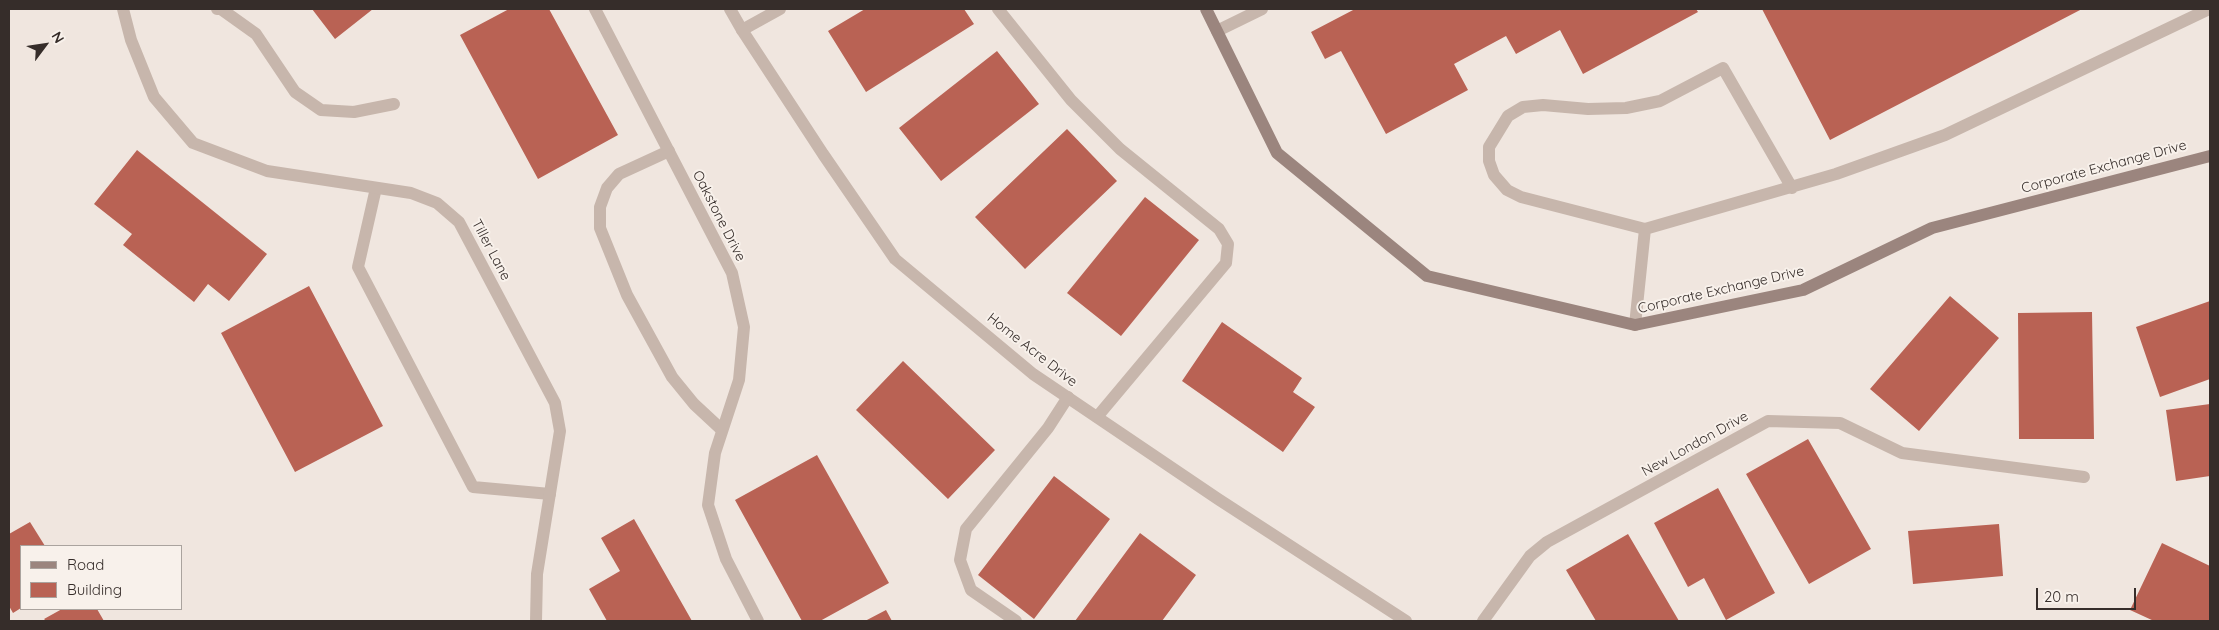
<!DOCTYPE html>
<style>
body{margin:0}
#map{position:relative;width:2219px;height:630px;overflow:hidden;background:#f0e6df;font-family:Quicksand,sans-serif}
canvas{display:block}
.frame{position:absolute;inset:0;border:10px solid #362d2a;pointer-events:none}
.legend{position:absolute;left:20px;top:545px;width:162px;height:65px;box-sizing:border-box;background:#f8f1eb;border:1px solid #aaa39e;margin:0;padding:6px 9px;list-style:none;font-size:15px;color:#362d2a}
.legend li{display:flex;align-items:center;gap:10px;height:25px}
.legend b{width:25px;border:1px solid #aaa39e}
.north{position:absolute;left:20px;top:20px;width:50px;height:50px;-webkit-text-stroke:4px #f8f1eb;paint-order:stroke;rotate:59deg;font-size:14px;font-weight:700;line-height:20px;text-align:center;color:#362d2a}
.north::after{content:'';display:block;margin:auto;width:18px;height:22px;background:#362d2a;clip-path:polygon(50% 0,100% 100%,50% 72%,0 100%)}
.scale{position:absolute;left:2036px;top:588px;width:100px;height:22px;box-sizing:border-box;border:2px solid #362d2a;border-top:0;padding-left:6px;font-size:15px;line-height:18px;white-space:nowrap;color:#362d2a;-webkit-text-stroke:4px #f8f1eb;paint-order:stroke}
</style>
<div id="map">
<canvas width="2219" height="630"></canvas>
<div class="frame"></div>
<ul class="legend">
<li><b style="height:6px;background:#9b857e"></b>Road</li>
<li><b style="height:14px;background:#b96254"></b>Building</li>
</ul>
<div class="north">N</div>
<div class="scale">20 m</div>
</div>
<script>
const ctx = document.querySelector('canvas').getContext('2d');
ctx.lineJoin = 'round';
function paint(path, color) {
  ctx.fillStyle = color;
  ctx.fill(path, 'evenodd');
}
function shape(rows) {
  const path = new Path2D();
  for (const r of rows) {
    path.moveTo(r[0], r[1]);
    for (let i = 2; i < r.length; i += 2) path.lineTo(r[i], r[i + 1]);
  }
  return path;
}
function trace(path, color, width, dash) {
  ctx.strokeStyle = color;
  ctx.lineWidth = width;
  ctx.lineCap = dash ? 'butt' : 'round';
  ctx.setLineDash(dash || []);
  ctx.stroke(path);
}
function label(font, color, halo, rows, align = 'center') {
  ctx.font = font + ' Quicksand,sans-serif';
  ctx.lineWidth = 4;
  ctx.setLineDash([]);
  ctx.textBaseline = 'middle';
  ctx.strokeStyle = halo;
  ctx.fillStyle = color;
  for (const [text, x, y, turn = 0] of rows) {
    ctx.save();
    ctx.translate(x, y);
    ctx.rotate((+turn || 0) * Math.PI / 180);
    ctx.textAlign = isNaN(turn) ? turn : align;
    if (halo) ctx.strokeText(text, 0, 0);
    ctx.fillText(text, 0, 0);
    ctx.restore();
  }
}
paint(shape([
 [312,9,373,9,335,39],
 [509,9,549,9,618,135,538,179,460,35],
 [865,9,964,9,974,24,866,92,828,31],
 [1355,9,1696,9,1698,12,1583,74,1560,30,1516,54,1506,36,1454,64,1468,90,1386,134,1341,51,1325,59,1311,32],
 [1762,9,2082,9,1830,140],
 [997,51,1039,104,941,181,899,128],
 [1067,129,1117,181,1025,269,975,217],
 [137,150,267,254,229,301,208,284,194,302,123,245,132,234,94,204],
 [1145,197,1199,240,1121,336,1067,293],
 [309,286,383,426,295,472,221,333],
 [1950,296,1999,338,1919,431,1870,389],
 [2210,301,2210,379,2160,397,2136,327],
 [2092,312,2094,439,2019,439,2018,313],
 [1222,322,1302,378,1293,392,1315,407,1283,452,1182,381],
 [903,361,995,450,948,499,856,410],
 [2210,404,2210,476,2176,481,2166,410],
 [1808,439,1871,549,1809,584,1746,474],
 [817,455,889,583,820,621,802,621,735,500],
 [1054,476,1110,519,1034,619,978,575],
 [1718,488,1775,593,1726,620,1704,578,1688,587,1654,523],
 [634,519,692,621,607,621,589,589,620,571,601,538],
 [30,522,45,546,21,546,21,608,13,613,9,606,9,534],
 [1999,524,2003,576,1913,584,1908,531],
 [1140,533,1196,575,1162,621,1075,621],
 [1628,534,1679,621,1596,621,1566,570],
 [2162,543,2210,566,2210,621,2154,621,2130,610],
 [62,609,97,609,104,621,46,621,44,619],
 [886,610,892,621,865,621]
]), '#b96254');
trace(shape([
 [217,9,221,9,256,34,295,92,321,110,354,112,394,104],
 [998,9,1071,100,1120,149,1219,229,1228,244,1226,263,1097,417],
 [742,30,780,9],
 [1217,31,1262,9],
 [669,151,619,174,607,188,600,207,600,228,627,295,672,377,694,404,722,430],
 [376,188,358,267,473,487,550,494],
 [1645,229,1521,197,1507,190,1494,175,1489,161,1489,147,1508,116,1523,107,1543,105,1588,109,1626,108,1660,101,1723,68,1792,188],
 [1635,325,1645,229,1836,174,1945,135,2209,9],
 [1016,621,971,590,960,560,966,529,1048,428,1068,397]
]), '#c7b6ac', 12);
trace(shape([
 [123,9,131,40,154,97,193,143,267,171,411,193,437,203,459,222,555,403,560,431,537,574,536,621],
 [595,9,732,273,744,327,739,380,715,453,708,505,726,559,758,621],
 [730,9,742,30,823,154,895,259,1033,374,1218,499,1406,621],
 [1483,621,1530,556,1547,542,1768,421,1840,423,1902,453,2084,477]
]), '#c7b6ac', 12);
trace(shape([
 [1206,9,1277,153,1427,276,1635,325,1803,290,1932,228,2210,156]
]), '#9b857e', 12);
label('14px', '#362d2a', '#f8f1eb', [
 ["Corporate Exchange Drive",2104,167,-15],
 ["Oakstone Drive",719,216,63],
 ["Tiller Lane",491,250,62],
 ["Corporate Exchange Drive",1721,290,-13],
 ["Home Acre Drive",1032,350,38],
 ["New London Drive",1695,444,-29]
]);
</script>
